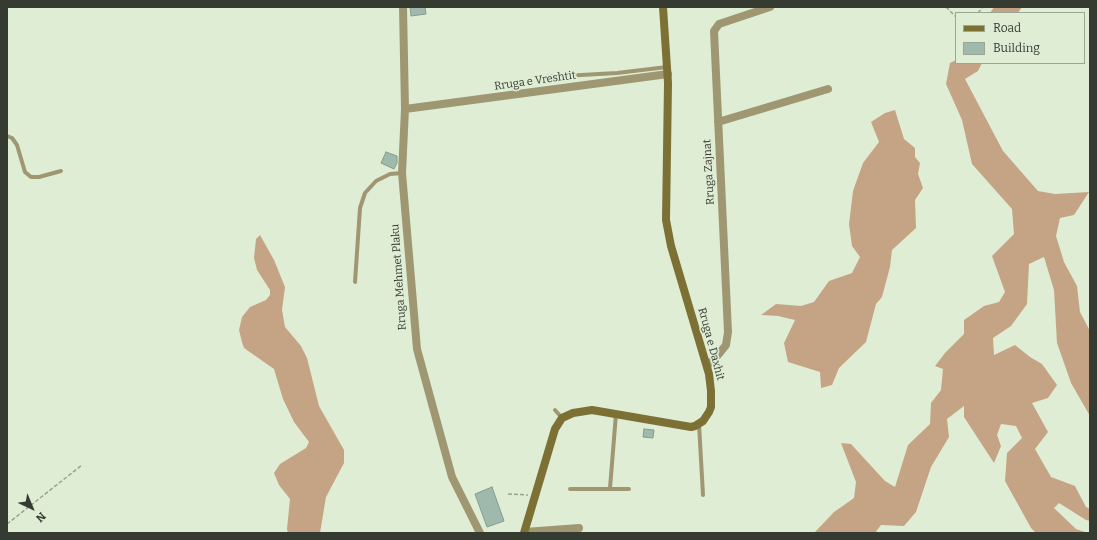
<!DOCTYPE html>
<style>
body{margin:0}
#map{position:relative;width:1097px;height:540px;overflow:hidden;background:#e0edd5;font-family:Bitter,serif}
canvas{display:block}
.frame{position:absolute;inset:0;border:8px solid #363b32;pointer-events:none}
.legend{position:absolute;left:955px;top:12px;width:130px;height:52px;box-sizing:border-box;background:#e0edd5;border:1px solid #9ca694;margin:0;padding:5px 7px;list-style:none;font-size:12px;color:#363b32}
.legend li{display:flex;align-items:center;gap:8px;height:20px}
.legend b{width:20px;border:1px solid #9ca694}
.north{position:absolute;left:12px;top:488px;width:40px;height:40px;-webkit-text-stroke:3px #e0edd5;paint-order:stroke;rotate:136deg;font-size:11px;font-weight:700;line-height:16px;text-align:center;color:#363b32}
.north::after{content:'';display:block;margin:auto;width:14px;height:18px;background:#363b32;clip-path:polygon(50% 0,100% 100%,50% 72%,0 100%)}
</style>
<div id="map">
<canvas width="1097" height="540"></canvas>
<div class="frame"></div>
<ul class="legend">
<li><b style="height:5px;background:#7c7035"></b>Road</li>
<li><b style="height:11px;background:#9fbaac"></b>Building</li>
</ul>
<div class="north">N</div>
</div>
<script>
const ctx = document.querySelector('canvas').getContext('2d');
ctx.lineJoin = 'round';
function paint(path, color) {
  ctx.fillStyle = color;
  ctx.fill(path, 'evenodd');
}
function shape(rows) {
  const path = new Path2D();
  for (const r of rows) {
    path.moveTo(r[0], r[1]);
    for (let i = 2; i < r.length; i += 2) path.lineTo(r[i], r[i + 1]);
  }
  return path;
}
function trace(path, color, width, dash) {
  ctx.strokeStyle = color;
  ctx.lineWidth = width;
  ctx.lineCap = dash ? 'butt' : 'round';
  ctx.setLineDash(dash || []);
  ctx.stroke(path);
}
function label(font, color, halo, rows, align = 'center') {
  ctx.font = font + ' Bitter,serif';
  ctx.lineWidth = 3.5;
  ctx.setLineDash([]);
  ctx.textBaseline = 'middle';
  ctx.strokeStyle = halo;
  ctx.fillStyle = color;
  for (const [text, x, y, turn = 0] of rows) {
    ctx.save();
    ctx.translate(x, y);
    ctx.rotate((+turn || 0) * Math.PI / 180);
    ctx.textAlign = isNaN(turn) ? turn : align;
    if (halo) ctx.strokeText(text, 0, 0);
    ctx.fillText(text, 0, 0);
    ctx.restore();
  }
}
paint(shape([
 [994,7,1022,7,1018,13,990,13],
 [956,60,956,63,982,63,978,71,965,79,1003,151,1038,191,1055,194,1089,192,1074,215,1060,218,1056,236,1064,262,1077,286,1080,312,1090,331,1090,416,1071,383,1057,343,1054,290,1044,257,1029,264,1027,304,1011,326,993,338,994,355,1015,345,1030,357,1042,364,1057,385,1048,398,1032,403,1048,432,1035,449,1051,477,1075,486,1086,507,1090,509,1090,521,1086,520,1059,503,1054,508,1076,529,1088,533,1036,533,1031,528,1005,481,1007,453,1022,438,1016,426,1001,424,997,435,1001,446,994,463,964,417,964,406,947,419,949,437,931,467,916,512,904,526,881,525,875,533,814,533,834,512,854,498,856,482,841,443,851,444,885,481,895,487,908,445,930,424,931,403,941,390,943,369,935,366,945,353,964,334,964,320,984,306,999,302,1005,292,992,256,1014,234,1012,209,972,164,962,120,946,84,950,63],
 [895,110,904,139,915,148,915,157,920,163,918,174,923,188,915,200,916,228,892,250,890,267,882,297,876,304,866,342,839,368,832,385,821,388,820,372,788,362,784,343,795,320,778,316,761,315,776,304,801,306,814,302,829,281,852,273,860,257,852,246,849,224,853,191,863,163,879,142,871,122,885,113],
 [260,235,274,260,285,287,282,310,285,327,301,346,307,358,319,406,344,450,344,463,326,497,320,533,288,533,287,529,290,499,279,485,274,473,280,464,306,448,309,442,294,422,283,399,274,369,244,348,242,342,239,330,242,317,250,307,266,300,270,295,270,290,257,270,254,258,256,239]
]), '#c5a485');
const building = shape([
 [410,7,425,7,426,14,411,16,410,7],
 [386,152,397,156,397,163,394,169,381,163,386,152],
 [644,429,654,430,653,438,643,437,644,429],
 [492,487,504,521,487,527,475,494,492,487]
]);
paint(building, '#9fbaac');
trace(building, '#829c8f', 1);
trace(shape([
 [946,7,956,17],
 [978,13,983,7],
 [508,494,528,495],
 [7,524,82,465]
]), '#99a290', 1.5, [4, 2]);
trace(shape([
 [545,77,617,73,667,67],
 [7,136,12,138,17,145,25,172,31,177,39,177,61,171],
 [355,282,360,208,365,193,376,181,390,174,402,173],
 [555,410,562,418],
 [699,424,703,495],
 [610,488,616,414],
 [570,489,629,489]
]), '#9f9772', 4);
trace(shape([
 [403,7,405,109,402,173,417,349,452,477,480,533],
 [405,109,668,74],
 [718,122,828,89],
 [707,366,718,355,726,345,728,332,714,31,719,24,770,7],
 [525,532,579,528]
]), '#9f9772', 8);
trace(shape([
 [524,533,555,429,562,418,573,413,592,410,691,427,695,426,703,421,709,412,711,407,711,391,709,374,671,246,666,220,668,83,663,7]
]), '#7c7035', 8);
label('11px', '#363b32', '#e0edd5', [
 ["Rruga e Vreshtit",535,81,-8],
 ["Rruga Zajnat",709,172,-93],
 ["Rruga Mehmet Plaku",399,277,-94],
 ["Rruga e Daxhit",711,344,75]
]);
</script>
